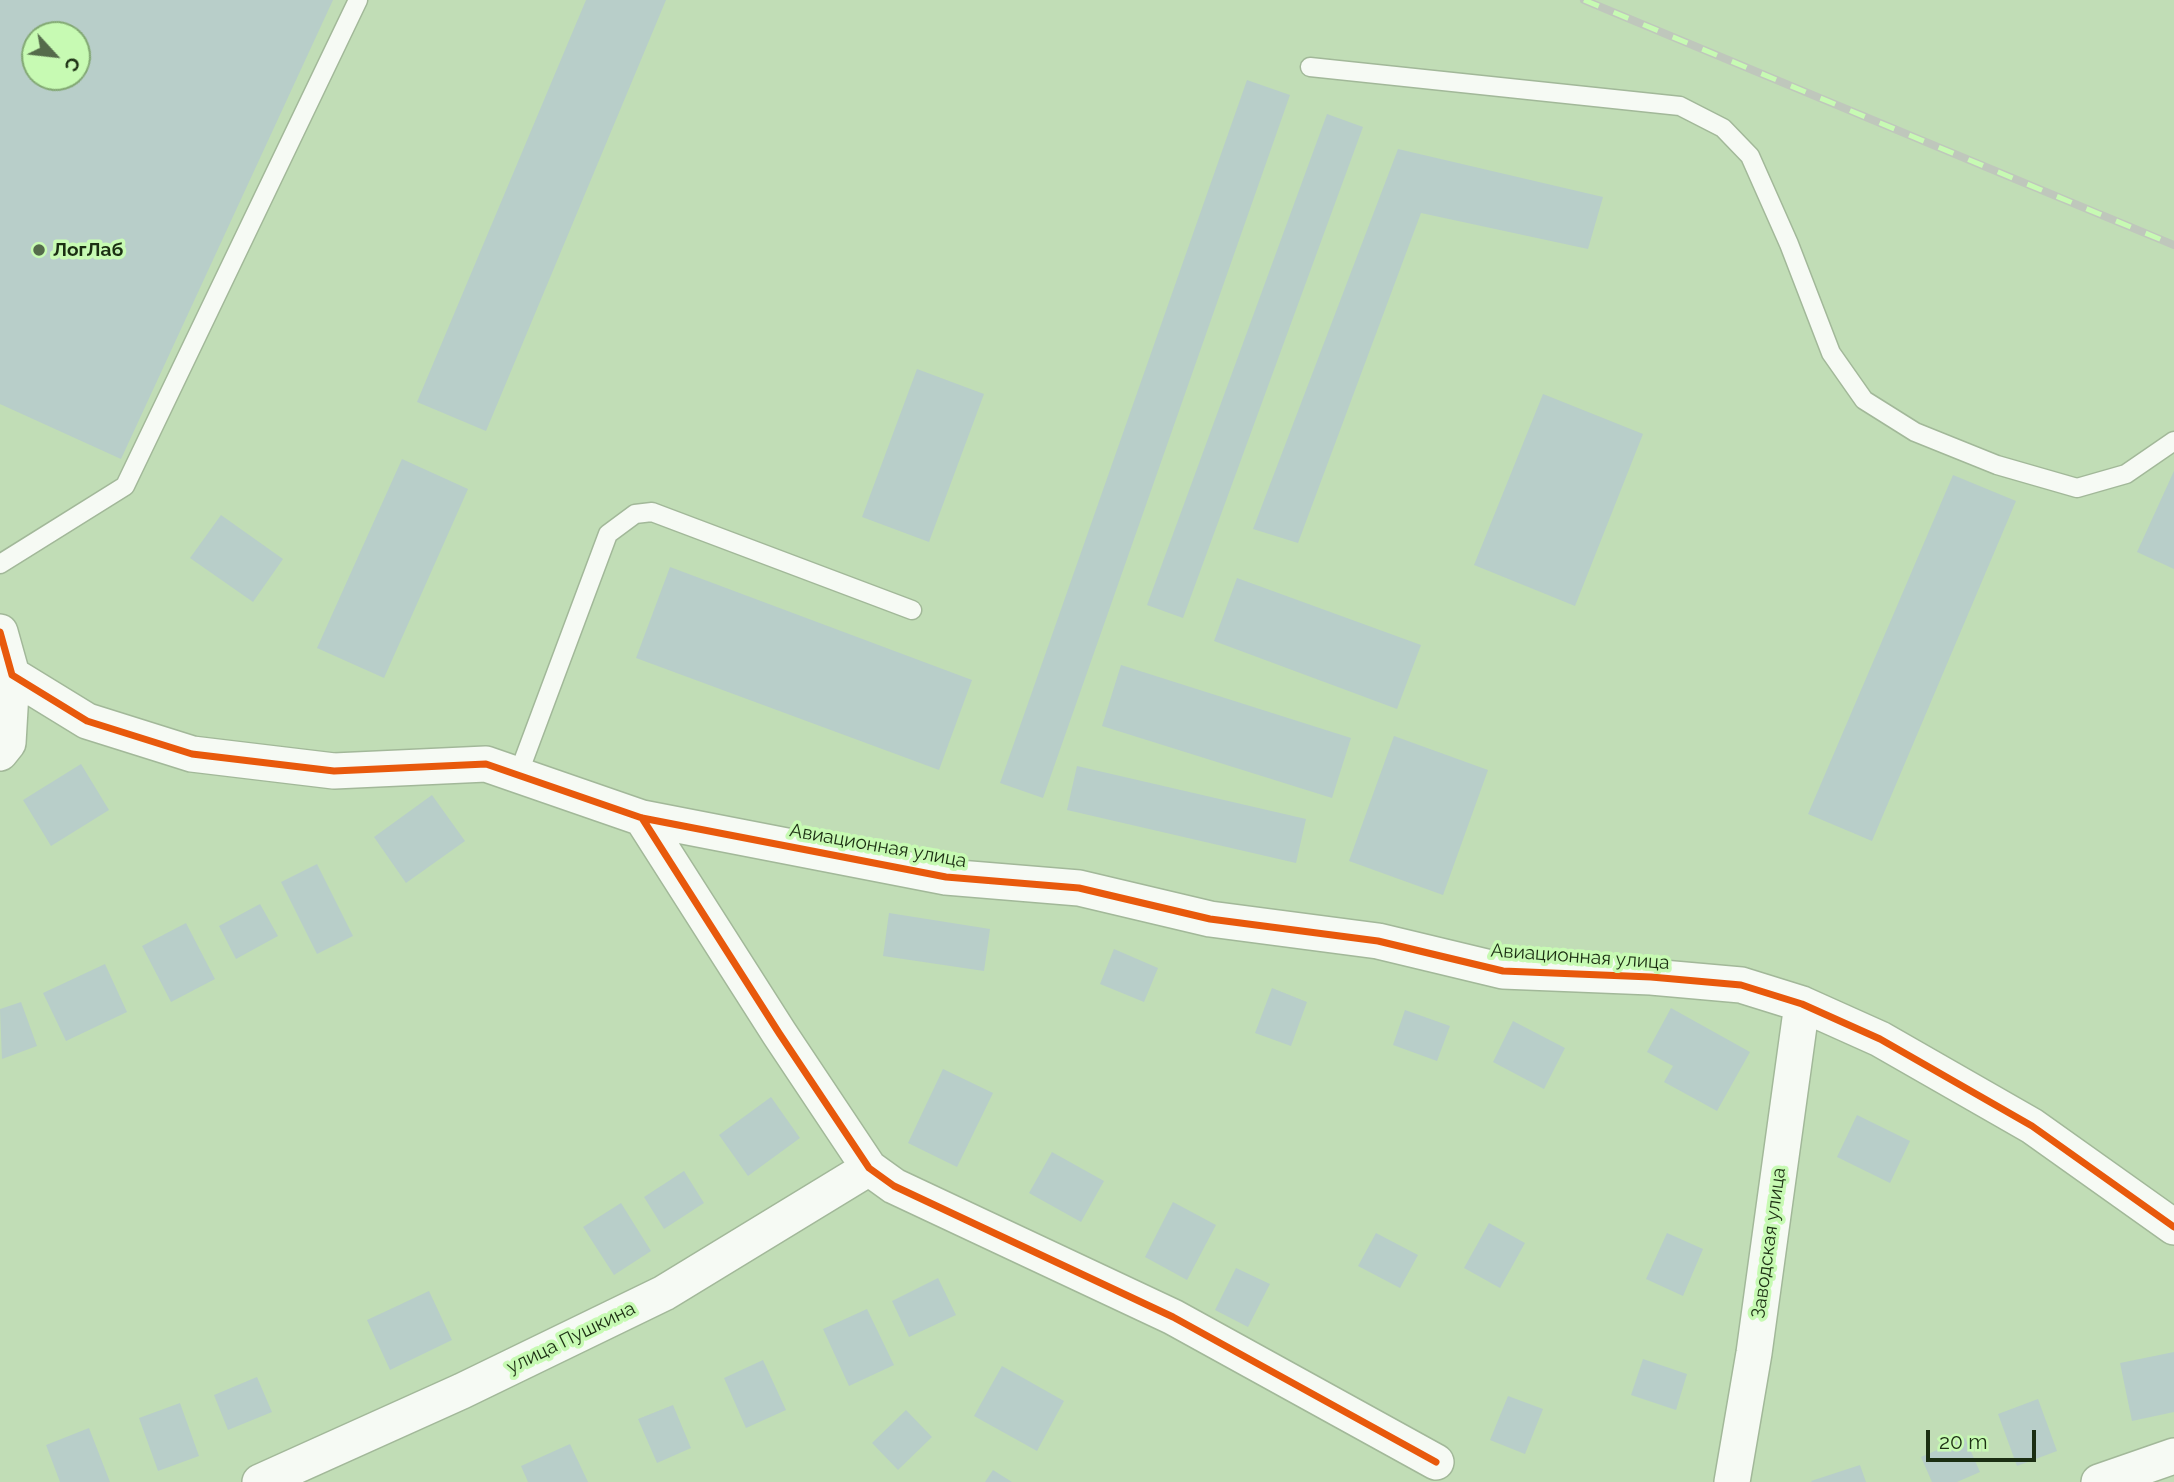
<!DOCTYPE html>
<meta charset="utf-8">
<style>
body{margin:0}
#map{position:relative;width:2174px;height:1482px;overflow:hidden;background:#c1ddb6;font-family:Raleway,sans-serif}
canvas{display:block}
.north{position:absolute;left:21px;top:21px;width:70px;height:70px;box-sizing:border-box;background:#c7fab3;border:2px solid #82a873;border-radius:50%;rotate:117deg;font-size:19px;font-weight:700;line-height:28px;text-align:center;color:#1b2e12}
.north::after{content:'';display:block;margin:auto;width:24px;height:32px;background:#556b4b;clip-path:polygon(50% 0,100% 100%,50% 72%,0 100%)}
.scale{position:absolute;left:1926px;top:1430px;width:110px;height:32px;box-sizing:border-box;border:4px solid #1b2e12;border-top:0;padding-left:9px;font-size:21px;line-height:24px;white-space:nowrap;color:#1b2e12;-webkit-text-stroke:5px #c7fab3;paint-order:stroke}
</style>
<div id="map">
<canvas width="2174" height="1482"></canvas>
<div class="north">С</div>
<div class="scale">20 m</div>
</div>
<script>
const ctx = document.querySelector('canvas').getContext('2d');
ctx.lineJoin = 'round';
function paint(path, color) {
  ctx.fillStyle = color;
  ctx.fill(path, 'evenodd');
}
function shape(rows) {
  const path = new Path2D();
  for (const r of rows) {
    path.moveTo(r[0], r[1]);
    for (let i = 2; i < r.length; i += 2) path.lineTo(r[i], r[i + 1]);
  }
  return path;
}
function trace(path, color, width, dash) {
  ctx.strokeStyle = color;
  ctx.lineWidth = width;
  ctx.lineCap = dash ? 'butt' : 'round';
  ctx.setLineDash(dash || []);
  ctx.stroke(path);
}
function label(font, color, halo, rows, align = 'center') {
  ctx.font = font + ' Raleway,sans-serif';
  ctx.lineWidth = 7;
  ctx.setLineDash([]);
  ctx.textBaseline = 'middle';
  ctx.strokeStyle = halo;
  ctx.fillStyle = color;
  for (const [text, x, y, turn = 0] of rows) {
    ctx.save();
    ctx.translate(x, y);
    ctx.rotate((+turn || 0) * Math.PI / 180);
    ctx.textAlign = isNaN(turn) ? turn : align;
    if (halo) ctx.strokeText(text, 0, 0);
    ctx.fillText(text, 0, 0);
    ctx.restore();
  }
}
paint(shape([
 [0,0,333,0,121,459,0,404],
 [35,35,77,35,77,77,35,77],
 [586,0,666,0,486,431,417,402],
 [1247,80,1290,95,1043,798,1000,783],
 [1327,114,1363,127,1183,618,1147,605],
 [1398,149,1603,197,1588,249,1421,213,1298,543,1253,529],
 [917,369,984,394,929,542,862,517],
 [1543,394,1643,434,1575,606,1474,565],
 [402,459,468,489,384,678,317,648],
 [2174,471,2174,569,2137,552],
 [1953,475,2016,501,1872,841,1808,814],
 [221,515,283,559,253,602,190,558],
 [670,567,972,680,939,770,636,658],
 [1237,578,1421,645,1397,709,1214,641],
 [1121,665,1351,738,1332,798,1102,726],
 [1394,736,1488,770,1443,895,1349,861],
 [81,764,109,810,51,846,23,800],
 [1077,766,1306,819,1296,863,1067,810],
 [432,795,465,841,406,883,374,837],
 [317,864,353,936,317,954,281,882],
 [260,904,278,936,236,959,219,926],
 [889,913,990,929,984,971,883,956],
 [186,923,215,979,171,1002,142,946],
 [1114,949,1158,968,1144,1002,1100,984],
 [105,964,127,1012,66,1041,43,993],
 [1272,988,1307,1002,1291,1046,1255,1033],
 [21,1002,37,1046,2,1059,0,1009],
 [1671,1008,1750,1052,1717,1111,1664,1082,1673,1066,1647,1052],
 [1405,1010,1450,1026,1437,1061,1393,1045],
 [1513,1021,1565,1048,1544,1089,1493,1062],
 [943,1069,993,1093,957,1167,908,1143],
 [771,1097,800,1138,748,1176,719,1135],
 [1857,1115,1910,1141,1890,1183,1837,1157],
 [1052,1152,1104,1181,1081,1222,1029,1193],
 [684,1171,704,1203,664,1229,644,1197],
 [1173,1202,1216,1225,1187,1280,1145,1257],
 [621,1203,651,1251,614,1275,583,1227],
 [1489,1223,1525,1243,1500,1288,1464,1268],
 [1376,1233,1418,1255,1400,1288,1358,1266],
 [1667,1233,1703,1249,1683,1296,1646,1279],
 [1236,1268,1270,1284,1248,1327,1215,1310],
 [938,1278,956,1315,909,1337,892,1301],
 [429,1291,452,1340,390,1370,367,1320],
 [867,1309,894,1365,849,1386,823,1329],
 [2174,1352,2174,1412,2132,1421,2120,1363],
 [1643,1359,1687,1374,1676,1410,1631,1395],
 [763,1360,786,1410,746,1428,724,1378],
 [1002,1366,1064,1401,1037,1451,974,1416],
 [257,1377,272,1412,228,1430,214,1395],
 [1508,1396,1543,1409,1525,1454,1490,1440],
 [2038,1399,2057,1451,2017,1466,1998,1414],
 [180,1403,199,1456,158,1471,139,1418],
 [673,1405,691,1448,657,1463,638,1419],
 [906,1410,932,1437,898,1470,872,1443],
 [89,1428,110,1482,60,1482,46,1445],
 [1965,1438,1980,1472,1957,1482,1932,1482,1921,1457],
 [570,1444,588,1482,528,1482,521,1466],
 [1860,1465,1866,1482,1812,1482,1811,1481],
 [993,1470,1012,1482,985,1482]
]), '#b8cec9');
const lane = shape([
 [1310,67,1680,106,1723,128,1750,156,1789,244,1831,353,1864,400,1915,432,1997,465,2077,488,2126,474,2174,441],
 [0,564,125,486,358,0],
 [518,775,608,534,635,514,652,512,912,610]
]);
const street = shape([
 [0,632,12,675,87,721,192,754,334,771,486,764,642,818,946,877,1079,888,1210,919,1378,941,1503,971,1651,977,1741,985,1802,1004,1880,1039,2032,1126,2174,1227],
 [0,753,8,743,12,675],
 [642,818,779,1033,869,1168,894,1186,1173,1317,1436,1462],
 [260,1482,462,1391,664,1293,869,1168],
 [1732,1482,1754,1353,1802,1004],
 [2099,1482,2174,1456]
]);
trace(lane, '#a2b899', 21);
trace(street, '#a2b899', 38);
trace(lane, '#f6faf4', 18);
trace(street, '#f6faf4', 35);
const rail = shape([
 [1584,0,2174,245]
]);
trace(rail, '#bfc7bc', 8);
trace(rail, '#c7fab3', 5, [16]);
trace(shape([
 [0,632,12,675,87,721,192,754,334,771,486,764,642,818,946,877,1079,888,1210,919,1378,941,1503,971,1651,977,1741,985,1802,1004,1880,1039,2032,1126,2174,1227],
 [642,818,779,1033,869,1168,894,1186,1173,1317,1436,1462]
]), '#e8590c', 7);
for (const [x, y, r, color] of [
 [39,250,7,"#556b4b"]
]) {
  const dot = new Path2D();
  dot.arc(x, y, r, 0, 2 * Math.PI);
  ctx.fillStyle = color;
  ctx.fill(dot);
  trace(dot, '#c7fab3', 2.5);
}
label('bold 19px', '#1b2e12', '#c7fab3', [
 ["ЛогЛаб",53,250]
], 'left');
label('19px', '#1b2e12', '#c7fab3', [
 ["Авиационная улица",878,846,10],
 ["Авиационная улица",1580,957,4],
 ["Заводская улица",1769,1243,-82],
 ["улица Пушкина",571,1338,-26]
]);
</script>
